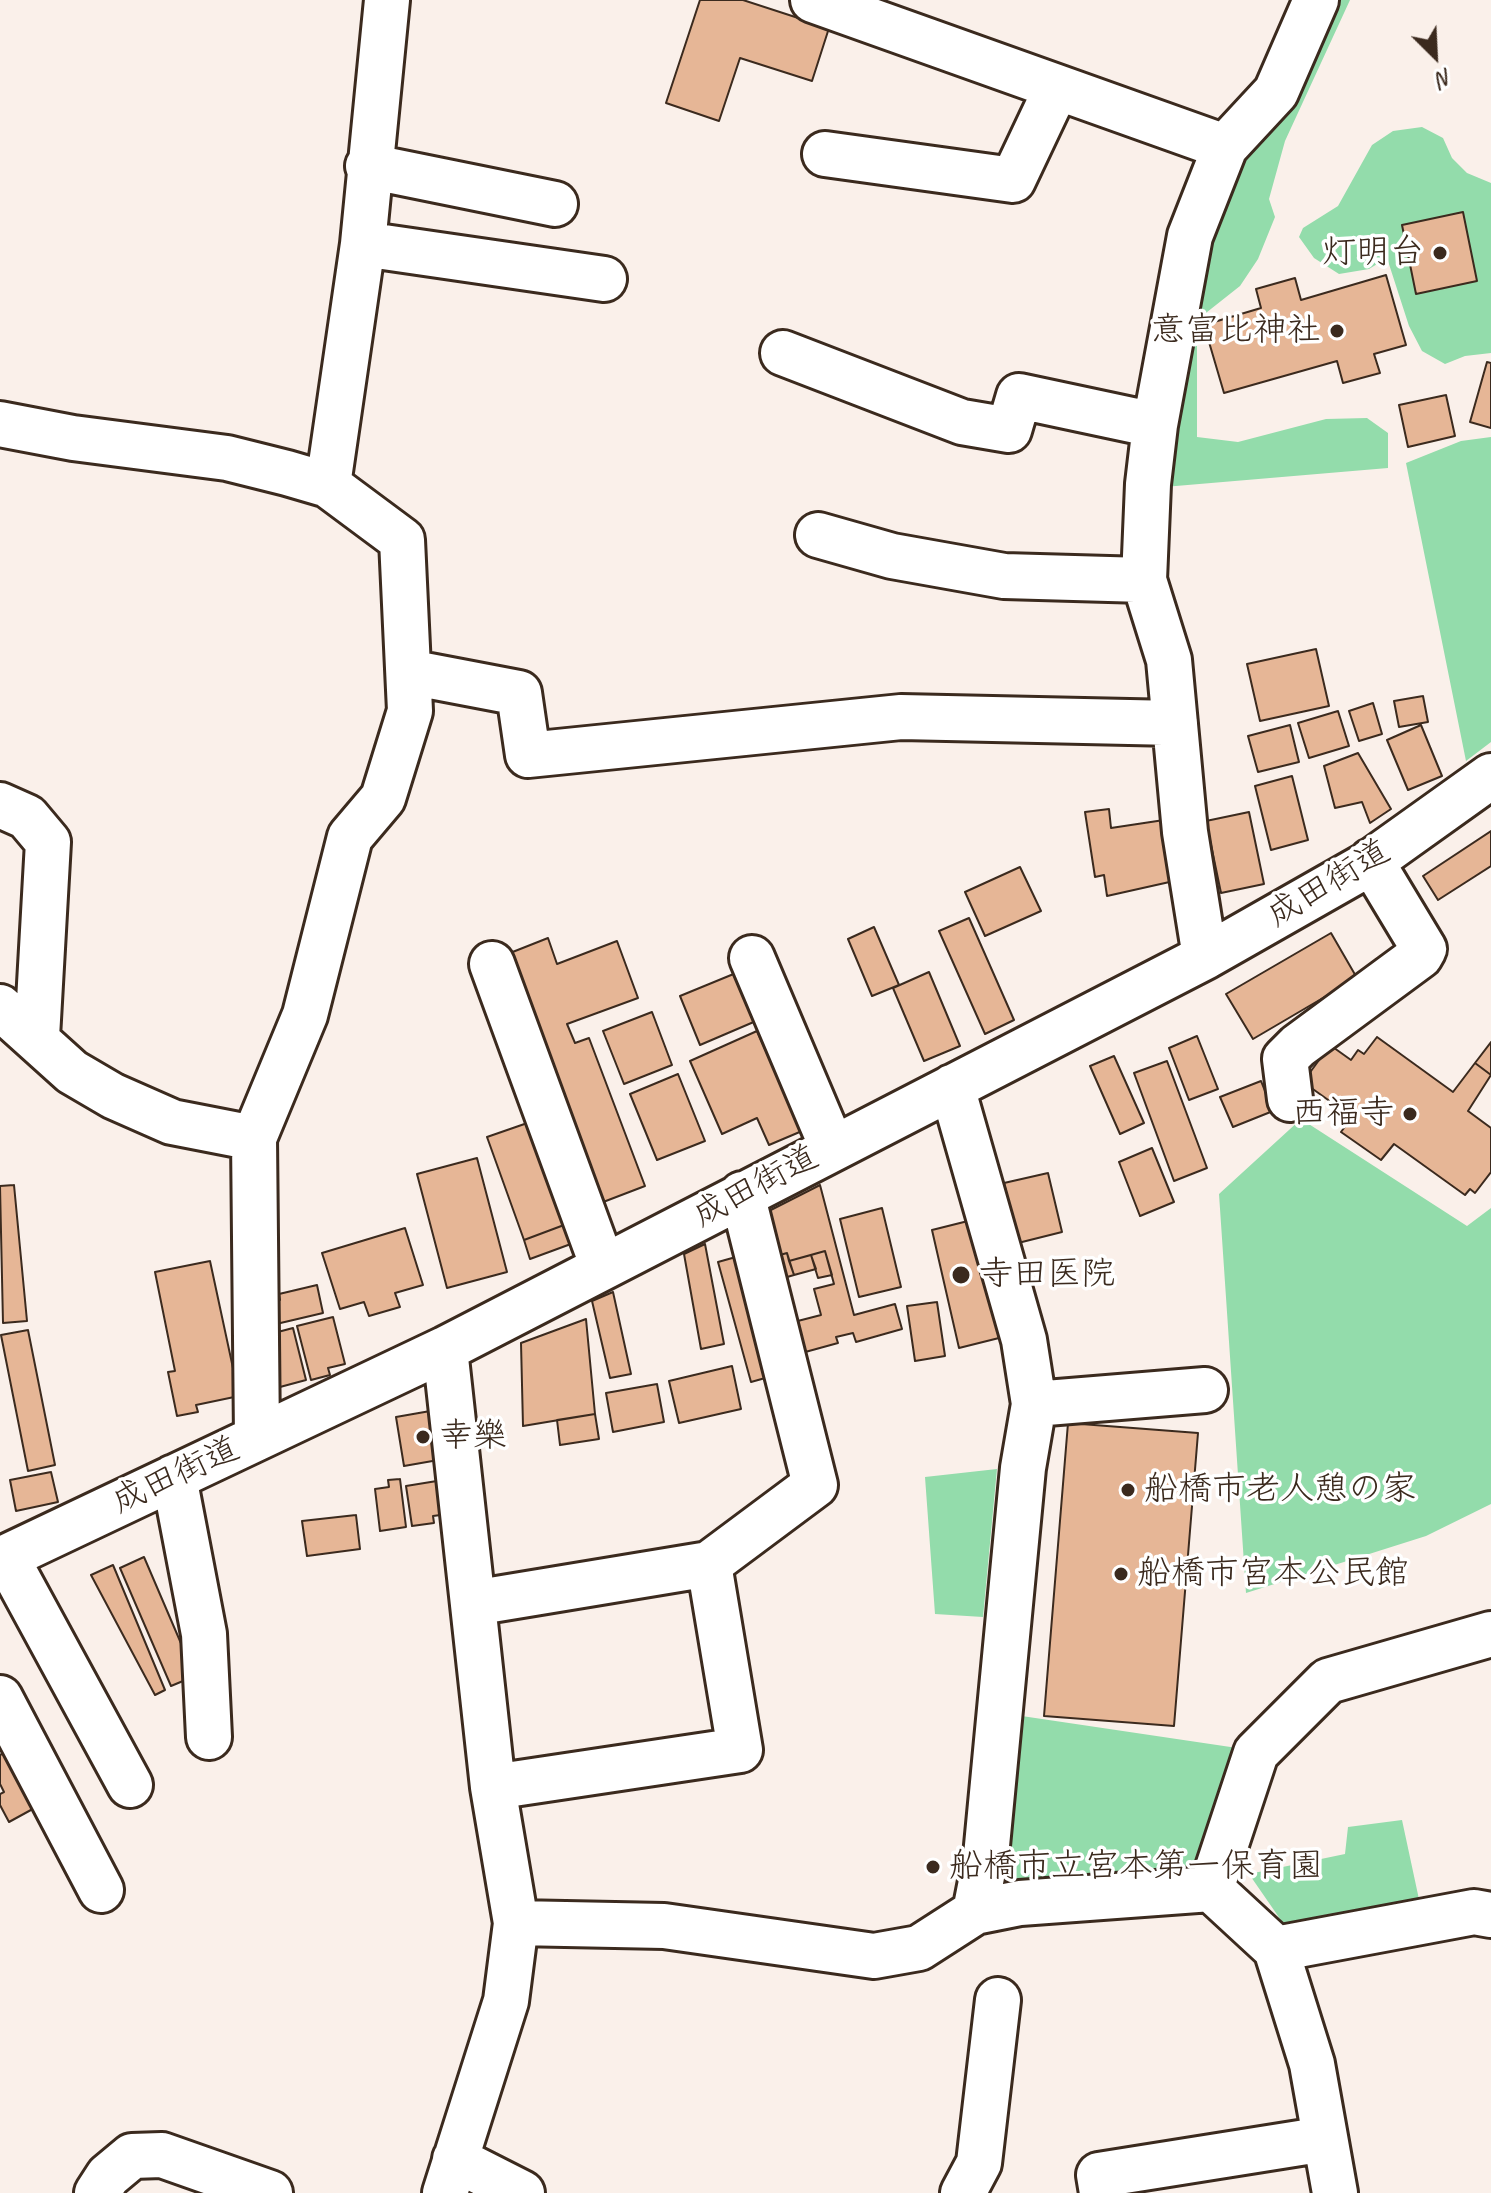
<!DOCTYPE html>
<meta charset="utf-8">
<style>
body{margin:0}
#map{position:relative;width:1491px;height:2193px;overflow:hidden;background:#faf0ea;font-family:Caveat,sans-serif}
canvas{display:block}
.north{position:absolute;left:1395px;top:16px;width:80px;height:80px;-webkit-text-stroke:6px #fff;paint-order:stroke;rotate:156deg;font-size:22px;font-weight:700;line-height:32px;text-align:center;color:#3b2a1e}
.north::after{content:'';display:block;margin:auto;width:28px;height:36px;background:#3b2a1e;clip-path:polygon(50% 0,100% 100%,50% 72%,0 100%)}
</style>
<div id="map">
<canvas width="1491" height="2193"></canvas>
<div class="north">N</div>
</div>
<script>
const ctx = document.querySelector('canvas').getContext('2d');
ctx.lineJoin = 'round';
function paint(path, color) {
  ctx.fillStyle = color;
  ctx.fill(path, 'evenodd');
}
function shape(rows) {
  const path = new Path2D();
  for (const r of rows) {
    path.moveTo(r[0], r[1]);
    for (let i = 2; i < r.length; i += 2) path.lineTo(r[i], r[i + 1]);
  }
  return path;
}
function trace(path, color, width, dash) {
  ctx.strokeStyle = color;
  ctx.lineWidth = width;
  ctx.lineCap = dash ? 'butt' : 'round';
  ctx.setLineDash(dash || []);
  ctx.stroke(path);
}
function label(font, color, halo, rows, align = 'center') {
  ctx.font = font + ' Caveat,"Klee One",sans-serif';
  ctx.lineWidth = 7;
  ctx.setLineDash([]);
  ctx.textBaseline = 'middle';
  ctx.strokeStyle = halo;
  ctx.fillStyle = color;
  for (const [text, x, y, turn = 0] of rows) {
    ctx.save();
    ctx.translate(x, y);
    ctx.rotate((+turn || 0) * Math.PI / 180);
    ctx.textAlign = isNaN(turn) ? turn : align;
    if (halo) ctx.strokeText(text, 0, 0);
    ctx.fillText(text, 0, 0);
    ctx.restore();
  }
}
paint(shape([
 [1328,0,1350,0,1285,141,1269,199,1275,217,1258,259,1240,286,1197,320,1197,437,1238,442,1326,419,1367,418,1388,433,1388,468,1164,487,1197,240],
 [1422,127,1443,138,1452,158,1467,173,1491,183,1491,353,1465,356,1445,364,1422,351,1409,326,1387,258,1369,269,1339,274,1314,258,1299,237,1303,228,1338,206,1372,145,1393,131],
 [1491,437,1491,742,1466,761,1406,463,1461,441],
 [1301,1119,1467,1226,1491,1208,1491,1504,1426,1536,1246,1593,1219,1194],
 [997,1469,983,1617,935,1614,925,1477],
 [1015,1715,1244,1749,1201,1868,1169,1873,1003,1879],
 [1402,1820,1420,1904,1287,1929,1249,1874,1345,1854,1348,1827]
]), '#93dcab');
const building = shape([
 [700,0,743,0,829,28,812,81,740,58,719,121,666,103,700,0],
 [1463,212,1477,281,1416,294,1402,225,1463,212],
 [1386,275,1406,345,1374,354,1380,373,1343,383,1337,361,1224,393,1204,325,1261,308,1256,289,1295,278,1301,300,1386,275],
 [1487,362,1491,363,1491,428,1470,422,1487,362],
 [1446,395,1455,436,1408,447,1399,405,1446,395],
 [1316,649,1329,706,1260,721,1247,664,1316,649],
 [1423,696,1428,722,1399,727,1394,701,1423,696],
 [1373,703,1382,734,1359,741,1349,711,1373,703],
 [1338,711,1349,746,1309,758,1298,723,1338,711],
 [1290,725,1299,762,1258,772,1248,736,1290,725],
 [1421,725,1442,776,1408,790,1387,740,1421,725],
 [1358,753,1391,809,1370,823,1362,802,1335,808,1324,766,1358,753],
 [1292,776,1308,840,1271,850,1255,786,1292,776],
 [1109,809,1111,828,1164,820,1174,881,1107,896,1104,875,1095,877,1085,812,1109,809],
 [1249,812,1264,884,1221,893,1206,821,1249,812],
 [1491,831,1491,866,1438,900,1423,876,1491,831],
 [1020,867,1041,911,985,936,965,892,1020,867],
 [969,918,1014,1020,985,1034,939,931,969,918],
 [874,927,899,985,872,996,848,939,874,927],
 [1331,933,1357,978,1253,1039,1226,994,1331,933],
 [548,938,557,964,617,941,638,998,567,1024,575,1043,589,1038,645,1186,598,1204,505,955,548,938],
 [929,972,960,1046,924,1061,893,988,929,972],
 [736,973,756,1021,700,1045,680,996,736,973],
 [652,1012,672,1065,624,1084,603,1031,652,1012],
 [757,1031,802,1131,769,1145,757,1118,722,1134,690,1061,757,1031],
 [1197,1036,1218,1089,1189,1100,1169,1048,1197,1036],
 [1377,1037,1453,1092,1475,1063,1491,1075,1468,1111,1491,1128,1491,1172,1475,1193,1470,1189,1465,1195,1394,1144,1381,1160,1341,1132,1352,1117,1303,1082,1330,1045,1351,1060,1358,1050,1364,1054,1377,1037],
 [1491,1042,1491,1075,1475,1063,1491,1042],
 [1114,1056,1144,1123,1120,1134,1090,1066,1114,1056],
 [1167,1061,1207,1168,1174,1181,1134,1073,1167,1061],
 [678,1074,705,1141,657,1160,630,1094,678,1074],
 [1261,1081,1273,1111,1233,1127,1220,1097,1261,1081],
 [536,1120,572,1222,524,1240,487,1137,536,1120],
 [1152,1148,1174,1202,1140,1216,1119,1162,1152,1148],
 [477,1158,507,1272,447,1288,417,1174,477,1158],
 [1048,1173,1062,1232,1018,1243,1004,1183,1048,1173],
 [14,1185,27,1321,3,1323,0,1186,14,1185],
 [820,1185,854,1315,895,1304,902,1329,856,1342,853,1333,836,1337,838,1343,798,1354,790,1323,821,1315,814,1289,834,1284,825,1251,789,1261,787,1253,769,1258,757,1217,820,1185],
 [882,1208,901,1287,859,1297,840,1219,882,1208],
 [972,1220,999,1338,959,1348,932,1230,972,1220],
 [572,1222,579,1241,530,1259,524,1240,572,1222],
 [405,1228,423,1285,395,1293,400,1307,369,1316,364,1302,340,1309,322,1253,405,1228],
 [705,1244,724,1344,701,1349,684,1254,705,1244],
 [825,1251,832,1275,818,1278,811,1255,825,1251],
 [787,1253,794,1275,777,1280,769,1258,787,1253],
 [743,1255,776,1375,751,1382,718,1262,743,1255],
 [811,1255,816,1269,794,1275,789,1261,811,1255],
 [210,1261,239,1396,196,1405,198,1412,177,1416,168,1372,175,1371,155,1272,210,1261],
 [317,1285,323,1313,272,1325,267,1303,280,1300,279,1294,317,1285],
 [613,1292,631,1374,610,1378,592,1301,613,1292],
 [937,1302,945,1356,915,1361,907,1306,937,1302],
 [333,1317,345,1364,328,1368,330,1375,311,1380,297,1326,333,1317],
 [586,1319,595,1414,523,1426,521,1343,586,1319],
 [293,1328,306,1380,280,1387,272,1353,279,1351,274,1333,293,1328],
 [28,1330,55,1465,28,1471,1,1335,28,1330],
 [732,1366,741,1409,679,1423,669,1381,732,1366],
 [657,1384,664,1422,613,1432,606,1393,657,1384],
 [436,1410,444,1459,404,1466,396,1417,436,1410],
 [595,1414,599,1439,560,1445,557,1420,595,1414],
 [1068,1423,1198,1433,1174,1726,1044,1716,1068,1423],
 [51,1472,58,1502,16,1511,10,1480,51,1472],
 [400,1479,406,1527,380,1531,375,1489,389,1487,388,1480,400,1479],
 [443,1480,448,1514,433,1516,434,1523,412,1526,406,1486,443,1480],
 [356,1515,360,1549,307,1556,302,1521,356,1515],
 [144,1557,195,1676,171,1686,120,1568,144,1557],
 [113,1565,165,1690,155,1695,91,1575,113,1565],
 [11,1749,40,1805,9,1822,0,1805,0,1794,4,1792,0,1784,0,1755,11,1749]
]);
paint(building, '#e6b696');
trace(building, '#3b2a1e', 2);
const minor = shape([
 [813,0,1225,147],
 [825,154,1013,180,1057,87],
 [368,166,555,204],
 [363,244,604,279],
 [783,353,962,422,1009,430,1019,396,1155,425],
 [0,424,73,438,227,458,287,473,328,485,402,540,410,711,383,798,350,837,305,1015,254,1138,257,1438],
 [328,485,363,244,387,0],
 [818,535,892,556,1004,576,1144,580],
 [409,672,519,693,528,755,901,717,1175,723],
 [0,805,27,817,48,842,37,1037],
 [1205,957,1185,832,1169,660,1144,580,1148,484,1155,425,1190,236,1225,147,1276,92,1316,0],
 [752,958,832,1147],
 [492,964,603,1267],
 [0,1007,72,1072,113,1096,172,1122,254,1138],
 [952,1087,1024,1340,1034,1404,1023,1468,986,1856,975,1912],
 [1290,1099,1285,1059,1298,1046,1420,956,1424,949,1371,861],
 [445,1349,493,1787,516,1923,506,2001,445,2193],
 [1034,1404,1205,1390],
 [174,1477,204,1634,209,1737],
 [6,1557,130,1785],
 [0,1560,445,1349,1205,957,1365,866,1491,776],
 [709,1564,815,1485,742,1194],
 [473,1603,709,1564,740,1750,493,1787],
 [0,1698,101,1890],
 [1211,1889,1256,1753,1328,1681,1491,1634],
 [516,1923,664,1926,874,1956,919,1948,975,1912,1020,1903,1211,1889,1276,1949,1312,2064,1335,2193],
 [1276,1949,1474,1912,1491,1915],
 [455,2159,522,2193],
 [97,2193,108,2176,132,2156,162,2155,270,2193],
 [963,2193,979,2163,998,2000],
 [1102,2193,1099,2175,1325,2139]
]);
trace(minor, '#3b2a1e', 50);
trace(minor, '#fff', 44);
for (const [x, y, r, color] of [
 [1440,253,8,"#3b2a1e"],
 [1337,331,8,"#3b2a1e"],
 [1410,1114,8,"#3b2a1e"],
 [961,1275,10,"#3b2a1e"],
 [423,1437,8,"#3b2a1e"],
 [1128,1490,8,"#3b2a1e"],
 [1121,1574,8,"#3b2a1e"],
 [933,1867,8,"#3b2a1e"]
]) {
  const dot = new Path2D();
  dot.arc(x, y, r, 0, 2 * Math.PI);
  ctx.fillStyle = color;
  ctx.fill(dot);
  trace(dot, '#fff', 3);
}
label('34px', '#3b2a1e', '#fff', [
 ["灯明台",1424,253,"right"],
 ["意富比神社",1321,331,"right"],
 ["西福寺",1394,1114,"right"],
 ["寺田医院",979,1275],
 ["幸樂",439,1437],
 ["船橋市老人憩の家",1144,1490],
 ["船橋市宮本公民館",1137,1574],
 ["船橋市立宮本第一保育園",949,1867]
], 'left');
label('34px', '#3b2a1e', '#fff', [
 ["成田街道",1329,884,-31],
 ["成田街道",756,1187,-28],
 ["成田街道",176,1476,-25]
]);
</script>
